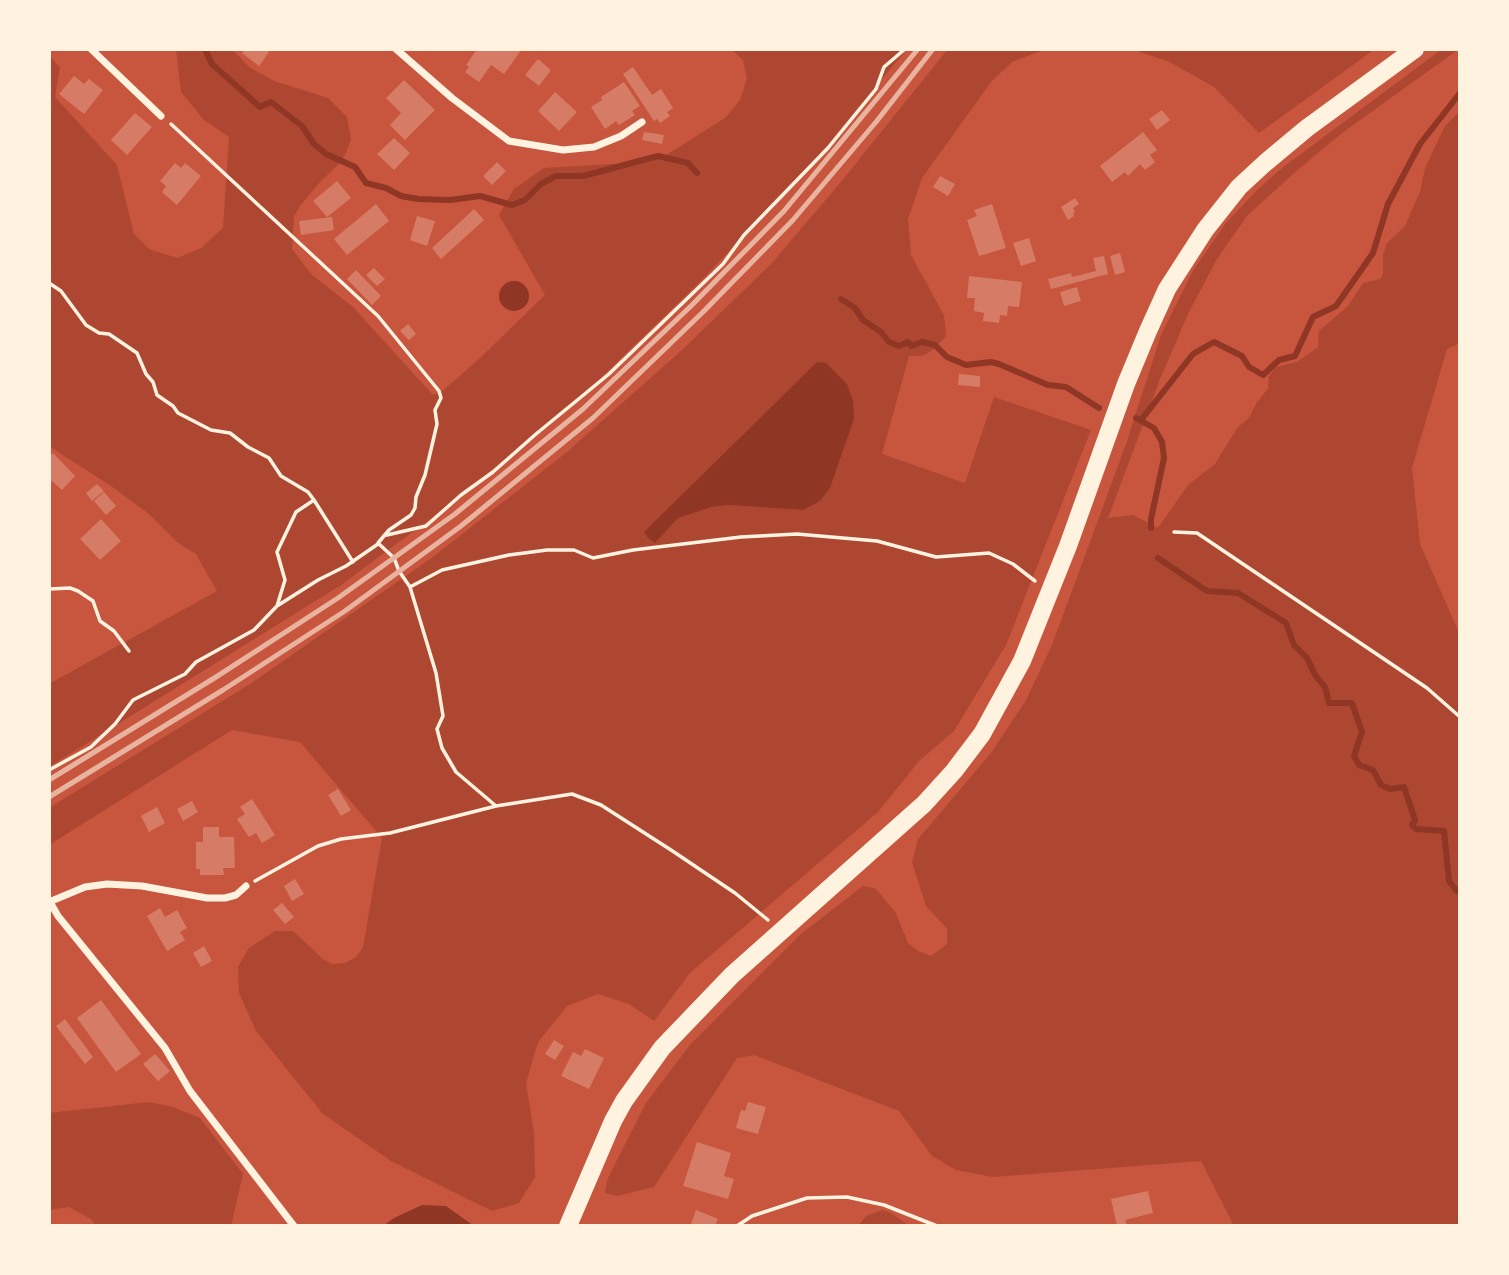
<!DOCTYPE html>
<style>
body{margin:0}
#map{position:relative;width:1509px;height:1275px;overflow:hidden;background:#c8553d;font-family:"Public Sans",sans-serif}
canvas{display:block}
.frame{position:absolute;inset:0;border:51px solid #fff3e0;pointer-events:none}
</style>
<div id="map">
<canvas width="1509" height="1275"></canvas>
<div class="frame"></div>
</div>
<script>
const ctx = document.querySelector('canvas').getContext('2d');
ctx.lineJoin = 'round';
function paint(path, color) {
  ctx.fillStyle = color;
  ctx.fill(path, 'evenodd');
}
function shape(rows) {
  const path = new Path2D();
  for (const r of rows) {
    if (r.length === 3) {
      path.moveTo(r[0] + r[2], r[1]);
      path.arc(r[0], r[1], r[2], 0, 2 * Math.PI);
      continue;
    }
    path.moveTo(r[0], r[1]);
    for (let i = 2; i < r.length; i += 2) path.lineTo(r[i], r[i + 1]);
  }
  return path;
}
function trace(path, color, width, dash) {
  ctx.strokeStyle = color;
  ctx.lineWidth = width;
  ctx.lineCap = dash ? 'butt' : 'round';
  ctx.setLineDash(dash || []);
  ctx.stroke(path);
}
paint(shape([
 [176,49,232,49,249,67,274,81,328,98,347,117,351,140,342,161,320,182,300,206,294,216,292,249,312,275,353,307,432,394,439,394,478,360,545,295,499,215,514,189,544,168,629,163,665,156,725,118,740,100,747,78,743,60,731,49,907,49,814,161,702,280,582,396,445,508,341,585,49,767,49,684,217,591,196,554,178,543,149,514,114,488,49,446,49,56,60,67,55,97,117,165,134,234,149,249,177,258,201,248,223,228,229,137,204,120,181,92],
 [948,49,1046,49,1012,62,991,82,922,178,908,219,911,255,944,315,946,336,933,350,922,356,909,356,882,454,965,483,994,397,1091,430,1006,645,954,731,919,761,878,812,690,973,654,1021,629,1004,598,994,567,1006,538,1042,526,1083,534,1133,535,1177,519,1203,492,1211,391,1161,323,1114,256,1031,239,993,238,967,249,948,275,931,293,931,323,959,332,964,345,963,356,957,363,947,382,838,300,742,232,730,49,845,49,808,250,684,433,557,567,452,682,350,771,264,840,183],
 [854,419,803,510,728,505,712,507,678,518],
 [1131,49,1375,49,1259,133,1214,87,1170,62],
 [1442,49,1459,49,1342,133,1293,174,1247,216,1217,259,1189,312,1160,379,1108,518,1133,515,1158,528,1188,485,1215,464,1237,428,1249,418,1257,402,1268,389,1269,376,1276,367,1297,362,1318,347,1319,331,1348,306,1363,283,1380,279,1383,274,1383,254,1387,243,1405,226,1420,192,1425,168,1433,151,1445,126,1460,111,1460,343,1447,349,1412,468,1420,544,1460,635,1460,1226,1234,1226,1201,1161,993,1177,956,1170,932,1156,899,1111,754,1055,737,1058,654,1187,617,1196,605,1193,607,1180,646,1103,690,1045,801,934,863,886,875,888,896,913,908,943,918,951,931,956,947,944,947,929,926,906,912,862,918,839,991,753,1026,700,1052,645,1126,444,1161,335,1194,269,1226,223,1255,192,1282,168],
 [149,1102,173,1107,200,1118,243,1174,231,1226,96,1226,91,1219,69,1207,49,1210,49,1113],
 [883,1210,893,1214,909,1226,858,1226,866,1216]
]), '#ae4732');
paint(shape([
 [514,296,15],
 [817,362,826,363,847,384,853,401,854,419,830,488,820,501,803,510,728,505,712,507,678,518,655,543,648,538,644,532],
 [422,1205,446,1206,474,1226,383,1226,394,1218]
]), '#8f3625');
trace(shape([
 [205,49,212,64,260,107,271,102,302,126,314,144,326,154,355,167,366,183,386,188,401,196,418,199,450,200,480,196,512,205,525,200,541,184,556,176,583,176,658,156,688,163,697,173],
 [841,299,855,308,863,320,881,332,889,342,899,346,908,342,911,346,922,342,935,345,947,357,966,365,991,362,999,364,1048,385,1066,387,1099,408],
 [1136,418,1154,428,1162,442,1164,458,1151,519,1151,528],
 [1141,420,1193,354,1214,342,1242,356,1249,367,1263,375,1279,360,1295,356,1313,317,1336,306,1373,253,1388,204,1420,144,1460,93],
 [1158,558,1207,591,1238,593,1286,623,1294,645,1307,658,1315,675,1325,687,1329,703,1352,703,1362,732,1354,756,1359,765,1373,770,1381,785,1390,789,1404,787,1415,820,1412,825,1416,829,1444,831,1449,881,1457,891,1460,891]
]), '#8f3625', 6);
paint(shape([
 [245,49,265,49,269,52,259,66,242,53],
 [477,49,522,49,504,74,491,65,479,82,465,72,469,67,466,65],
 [538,59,551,70,539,86,525,75],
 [633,67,652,95,661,89,673,108,667,112,670,116,660,123,657,119,654,121,623,74],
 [74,76,84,84,89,79,103,90,84,114,59,94],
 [404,80,435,110,405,140,390,125,401,113,386,98],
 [624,82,640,106,632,111,635,115,619,125,616,121,605,129,591,107,602,100,601,97],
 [555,92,577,112,559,131,538,111],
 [1162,110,1170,120,1157,130,1149,119],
 [135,113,152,127,127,155,111,140],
 [644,132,664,135,662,144,642,140],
 [1143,132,1157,150,1150,155,1155,162,1145,170,1140,164,1128,176,1125,172,1112,182,1100,166],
 [394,138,410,153,394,170,377,154],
 [497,162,506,171,492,185,483,176],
 [175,163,181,168,185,163,201,176,177,205,162,192,166,186,160,181],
 [940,176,955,184,948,196,933,187],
 [337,181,351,198,327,217,313,201],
 [1075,198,1079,204,1073,208,1075,212,1073,214,1074,216,1068,220,1061,207],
 [376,204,389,221,347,255,334,239],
 [992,204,1006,248,979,256,967,220,977,216,974,210],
 [474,209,484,220,441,259,432,248],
 [417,216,435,221,427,246,410,240],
 [332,217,334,230,301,235,299,221],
 [1029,238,1036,261,1021,266,1013,243],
 [1120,253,1125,272,1115,275,1110,256],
 [1104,256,1108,274,1051,289,1048,279,1071,273,1072,277,1096,271,1093,258],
 [374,268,385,279,377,286,366,275],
 [356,270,381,296,372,305,347,279],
 [969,276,1022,282,1019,307,1008,306,1007,316,1000,315,999,323,983,321,984,313,974,311,975,298,967,298],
 [1077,287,1081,301,1064,306,1060,292],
 [408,324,416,334,409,340,400,331],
 [959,374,980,376,980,387,958,385],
 [53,453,75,476,62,490,52,481,49,484,49,458],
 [97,484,104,491,92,501,86,493],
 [104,492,116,506,106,515,94,501],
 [101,519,121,541,100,560,80,539],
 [338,789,351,810,341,816,328,795],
 [252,799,275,835,262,843,256,833,249,837,237,819,245,814,240,807],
 [192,801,198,812,183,821,177,809],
 [157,807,165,823,149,832,141,816],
 [203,827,219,827,219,837,234,837,235,868,223,868,224,875,200,875,200,869,196,869,196,842,203,842],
 [295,879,304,894,292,901,284,886],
 [282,903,294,917,285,924,273,910],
 [160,908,165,917,177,910,187,928,180,932,185,940,167,951,147,916],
 [204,946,212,961,201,967,193,953],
 [101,1000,141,1054,116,1072,77,1018],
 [65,1019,93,1057,85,1064,56,1026],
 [554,1040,564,1046,555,1060,545,1054],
 [585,1049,604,1058,589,1089,561,1076,573,1052,581,1056],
 [155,1054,170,1071,158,1081,143,1064],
 [748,1102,766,1107,758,1134,736,1128,741,1110,745,1111],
 [697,1142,731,1153,724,1176,734,1179,728,1199,683,1186],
 [1148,1191,1153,1213,1125,1220,1127,1226,1117,1226,1111,1199],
 [696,1210,718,1219,715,1226,691,1224]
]), '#d67c66');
trace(shape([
 [171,124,378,316,439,391,441,398,435,410,437,424,425,475,416,497,415,508,411,515,389,530,378,543,394,558,399,571,410,587,436,673,443,716,437,729,442,748,456,772,496,806],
 [49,283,61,291,86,325,99,333,109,334,137,353,146,374,153,382,157,395,173,406,178,413,211,430,230,433,248,447,269,458,281,476,308,492,314,500,296,512,277,552,285,580,277,606],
 [314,500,353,562],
 [1174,532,1197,533,1427,688,1460,717],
 [387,535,426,526,461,495,493,472,536,434,609,374,723,264,744,235,828,148,876,89,884,67,905,49],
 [410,587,442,570,509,555,547,550,574,550,593,558,633,550,741,537,797,534,877,541,936,557,989,553,1013,564,1035,581],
 [49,589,70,588,78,591,93,601,100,621,114,631,129,651],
 [49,770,91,747,115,724,133,700,185,674,196,662,254,630,277,606,318,580,346,566,378,544],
 [255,881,318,846,341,839,390,833,496,806,572,794,601,805,671,850,735,893,768,920],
 [737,1226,752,1216,807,1198,847,1197,884,1205,937,1226]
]), '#fff3e0', 3.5);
trace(shape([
 [91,49,161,116],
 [396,49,452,98,509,141,563,150,594,147,621,136,642,122],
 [49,902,85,887,107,884,142,886,207,898,225,898,236,895,246,886],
 [50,902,58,916,165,1048,190,1091,294,1226]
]), '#fff3e0', 7);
trace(shape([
 [568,1226,613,1121,624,1101,662,1048,732,975,924,804,954,771,982,734,1022,661,1068,546,1126,384,1148,331,1167,289,1205,230,1239,187,1265,163,1307,128,1415,49]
]), '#fff3e0', 18);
trace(shape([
 [49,780,216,677,338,598,455,514,583,409,692,305,784,211,918,49],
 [49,797,223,690,345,611,461,526,593,418,703,312,793,220,876,122,933,49]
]), '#e9b49f', 5);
</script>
